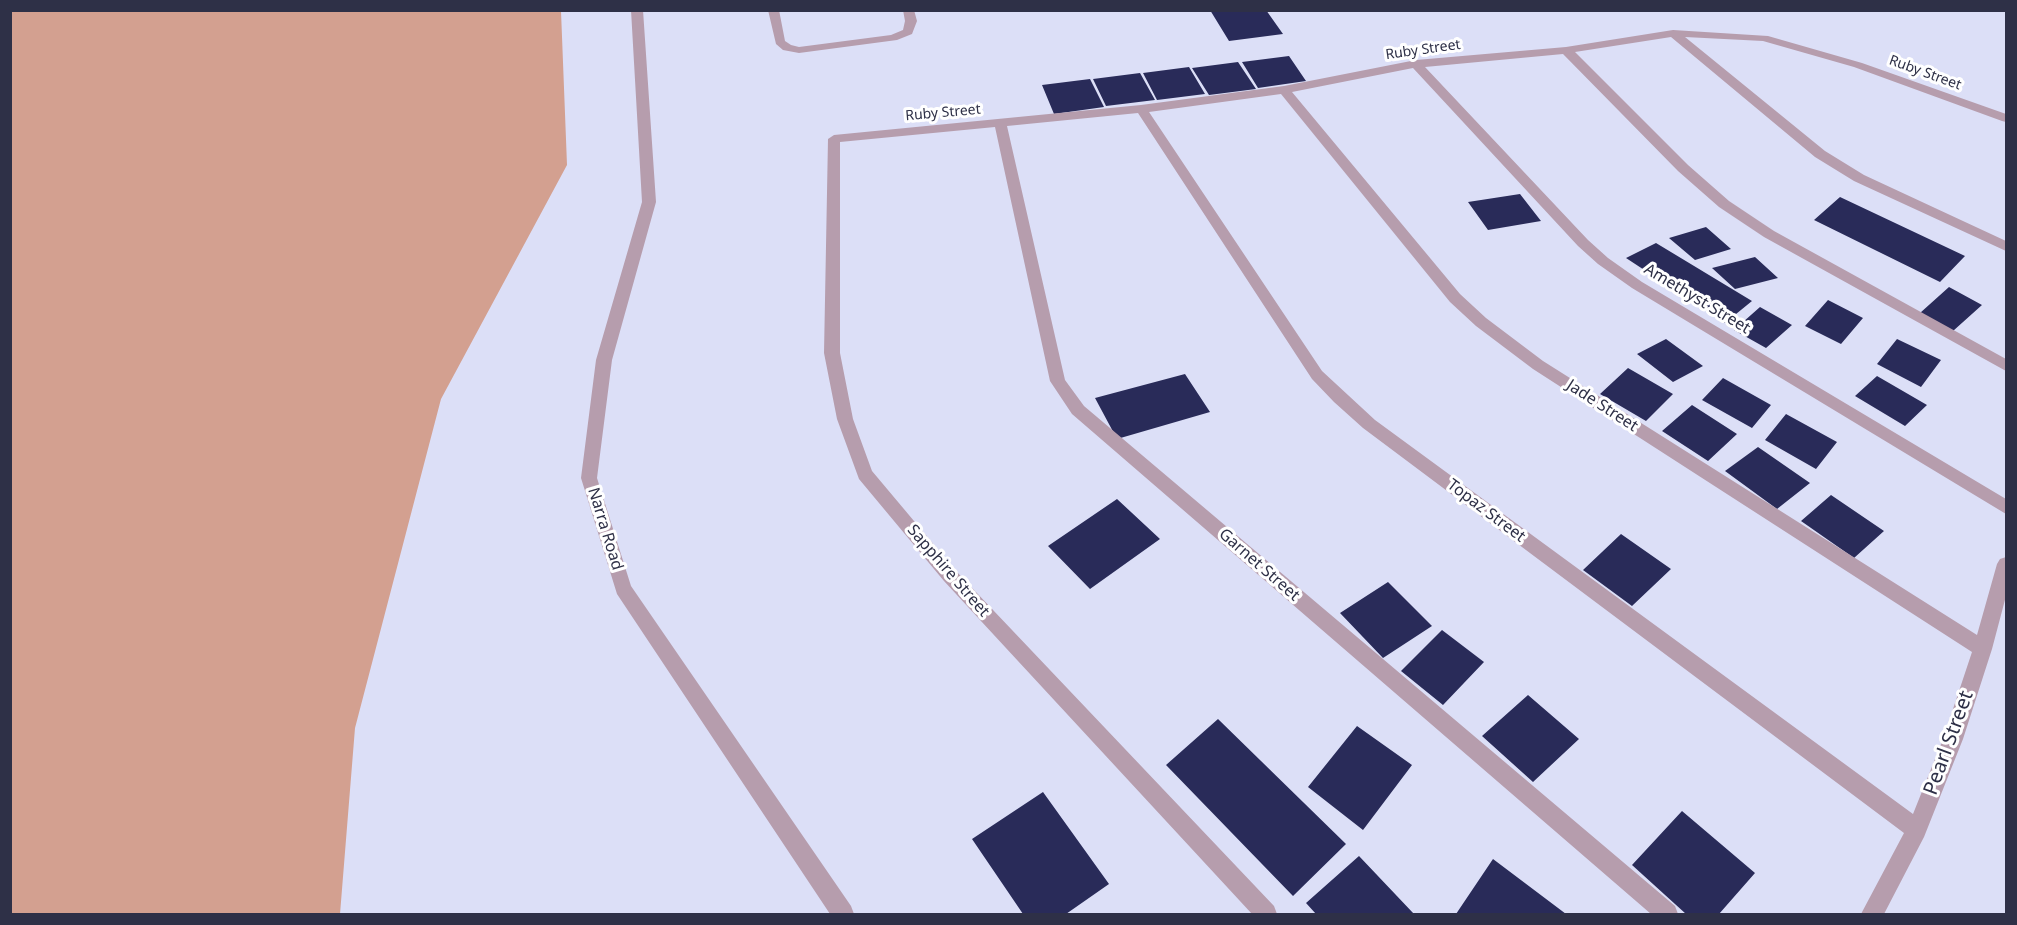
<!DOCTYPE html>
<style>
body{margin:0}
#map{position:relative;width:2017px;height:925px;overflow:hidden;background:#dcdff7;font-family:"Noto Sans",sans-serif}
canvas{display:block}
.frame{position:absolute;inset:0;border:12px solid #2e3047;pointer-events:none}
</style>
<div id="map">
<canvas width="2017" height="925"></canvas>
<div class="frame"></div>
</div>
<script>
const ctx = document.querySelector('canvas').getContext('2d');
ctx.lineJoin = 'round';
function paint(path, color) {
  ctx.fillStyle = color;
  ctx.fill(path, 'evenodd');
}
function shape(rows) {
  const path = new Path2D();
  for (const r of rows) {
    path.moveTo(r[0], r[1]);
    for (let i = 2; i < r.length; i += 2) path.lineTo(r[i], r[i + 1]);
  }
  return path;
}
function label(font, color, halo, rows, align = 'center') {
  ctx.font = font + ' "Noto Sans",sans-serif';
  ctx.lineWidth = 6;
  ctx.setLineDash([]);
  ctx.textBaseline = 'middle';
  ctx.strokeStyle = halo;
  ctx.fillStyle = color;
  for (const [text, x, y, turn = 0] of rows) {
    ctx.save();
    ctx.translate(x, y);
    ctx.rotate((+turn || 0) * Math.PI / 180);
    ctx.textAlign = isNaN(turn) ? turn : align;
    if (halo) ctx.strokeText(text, 0, 0);
    ctx.fillText(text, 0, 0);
    ctx.restore();
  }
}
paint(shape([
 [10,11,561,11,567,165,441,399,355,728,340,914,11,914]
]), '#d3a090');
paint(shape([
 [1210,10,1266,10,1283,34,1229,41],
 [1289,56,1306,81,1258,88,1242,62],
 [1238,62,1256,89,1209,95,1192,68],
 [1189,67,1205,94,1157,100,1143,73],
 [1140,73,1155,100,1106,106,1093,79],
 [1090,79,1104,107,1054,114,1042,85],
 [1520,194,1541,221,1488,230,1468,202],
 [1840,197,1965,256,1940,282,1814,220],
 [1706,227,1731,249,1695,260,1669,238],
 [1656,243,1752,301,1725,323,1626,258],
 [1755,257,1778,278,1735,289,1712,268],
 [1949,287,1982,305,1953,331,1920,313],
 [1828,300,1863,318,1841,344,1805,326],
 [1760,307,1792,325,1766,348,1734,330],
 [1666,339,1703,366,1673,382,1637,354],
 [1897,339,1941,360,1921,387,1877,364],
 [1628,368,1673,394,1646,421,1600,394],
 [1185,374,1210,412,1117,439,1095,398],
 [1877,376,1927,405,1905,426,1855,396],
 [1723,378,1771,405,1752,428,1702,400],
 [1692,405,1737,434,1708,461,1662,431],
 [1786,414,1837,442,1816,469,1765,440],
 [1758,447,1810,483,1777,509,1725,471],
 [1831,495,1884,531,1854,558,1801,521],
 [1117,499,1160,539,1090,589,1048,546],
 [1621,534,1671,569,1632,606,1583,570],
 [1388,582,1432,626,1383,658,1340,613],
 [1442,630,1484,662,1443,705,1401,671],
 [1528,695,1579,739,1533,782,1482,736],
 [1218,719,1346,844,1293,896,1166,765],
 [1357,726,1412,765,1363,830,1308,787],
 [1043,792,1109,884,1066,914,1023,914,972,839],
 [1682,811,1755,873,1719,914,1686,914,1632,865],
 [1359,856,1414,914,1316,914,1306,903],
 [1493,859,1566,914,1456,914]
]), '#292b59');
paint(shape([
 [768,10,779,10,785,41,791,45,799,47,891,35,903,30,905,21,903,10,914,10,917,21,912,34,897,40,799,53,783,50,776,44,768,10],
 [1673,30,1768,36,1862,63,2006,114,2006,122,2002,121,1854,67,1763,41,1685,37,1825,151,1864,175,2006,241,2006,251,1854,181,1815,157,1671,37,1575,52,1688,165,1729,201,1774,231,2006,359,2006,371,1764,237,1719,207,1678,171,1563,54,1425,67,1588,240,1608,258,1642,282,2006,499,2006,514,1632,288,1598,264,1578,246,1413,68,1292,92,1460,294,1486,318,1543,361,1977,635,1997,564,2000,559,2006,557,2006,596,1992,649,1963,739,1924,837,1884,914,1861,914,1904,833,1363,428,1334,402,1312,379,1138,113,1007,126,1065,380,1084,406,1675,906,1678,914,1651,914,1072,414,1050,381,995,127,840,142,840,353,853,419,872,471,956,571,1274,906,1277,914,1252,914,944,581,859,479,837,419,824,353,828,139,834,135,1141,105,1284,86,1416,60,1566,47,1673,30],
 [1281,94,1450,302,1476,326,1533,369,1972,652,1943,739,1913,814,1375,420,1322,371,1149,112,1281,94]
]), '#b69dad');
paint(shape([
 [631,10,643,10,656,202,612,360,597,478,631,586,851,906,854,914,830,914,617,594,581,478,596,360,642,202,631,10]
]), '#b69dad');
label('14px', '#2e3047', '#fff', [
 ["Ruby Street",1423,50,-8],
 ["Ruby Street",1925,73,20],
 ["Ruby Street",943,113,-5]
]);
label('16px', '#2e3047', '#fff', [
 ["Amethyst Street",1697,299,31],
 ["Jade Street",1602,406,33],
 ["Topaz Street",1486,511,37],
 ["Narra Road",605,529,73],
 ["Garnet Street",1259,565,41],
 ["Sapphire Street",948,571,49]
]);
label('20px', '#2e3047', '#fff', [
 ["Pearl Street",1949,743,-70]
]);
</script>
